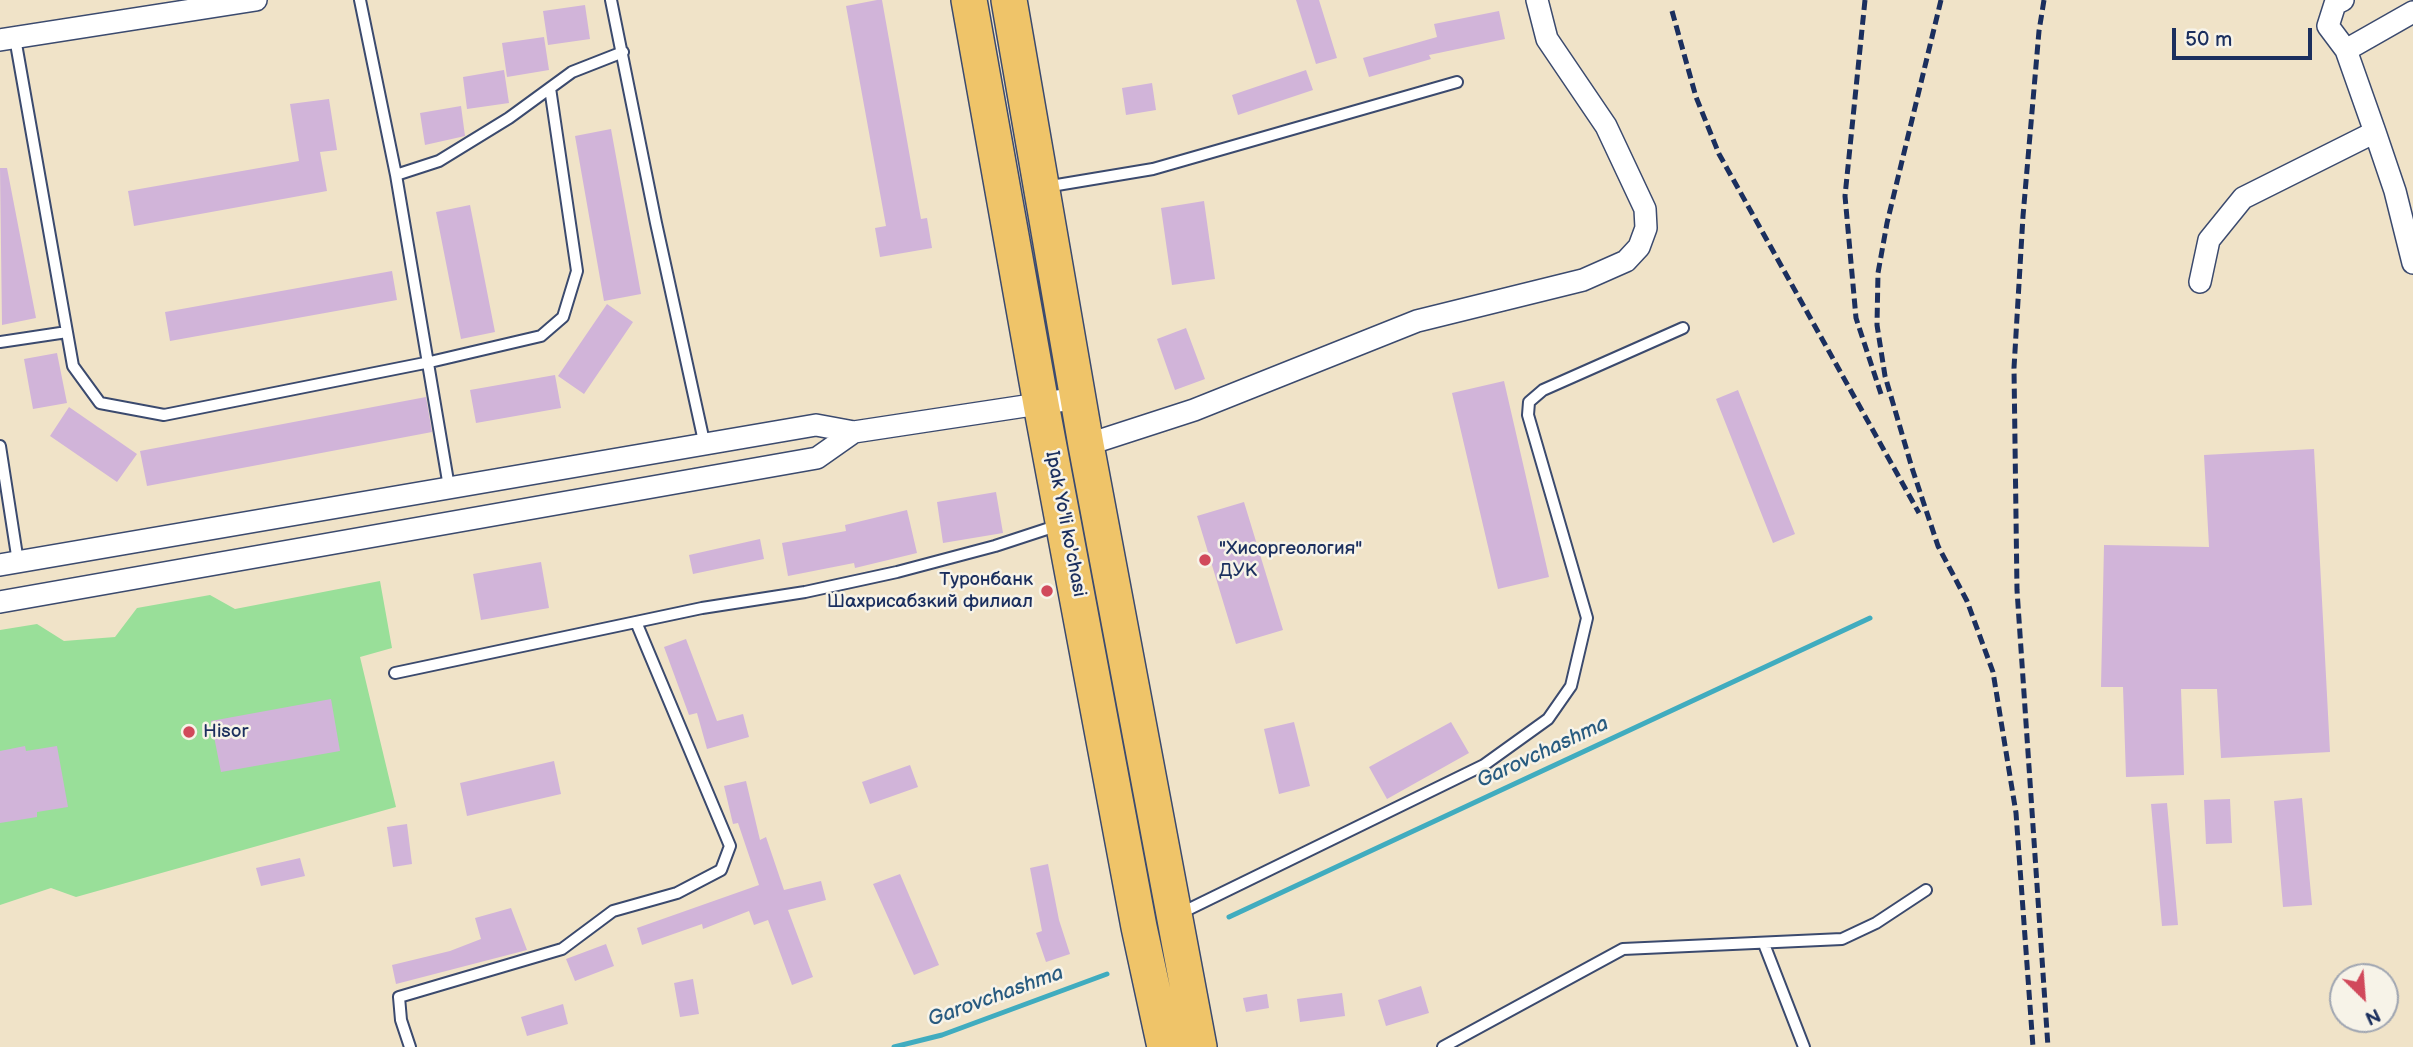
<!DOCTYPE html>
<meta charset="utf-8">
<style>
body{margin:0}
#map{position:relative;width:2413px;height:1047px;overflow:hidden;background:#f0e3c8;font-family:"Balsamiq Sans",sans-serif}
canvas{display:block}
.north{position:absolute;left:2329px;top:963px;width:70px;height:70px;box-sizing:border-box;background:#f7f3e8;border:2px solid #9fa5b1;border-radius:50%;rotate:155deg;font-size:19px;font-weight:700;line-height:28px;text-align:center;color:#1b2f5e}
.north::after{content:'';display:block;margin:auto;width:24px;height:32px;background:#d1495b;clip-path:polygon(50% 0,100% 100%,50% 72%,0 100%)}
.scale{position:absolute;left:2172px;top:28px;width:140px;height:32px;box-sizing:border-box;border:4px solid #1b2f5e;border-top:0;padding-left:9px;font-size:21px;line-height:24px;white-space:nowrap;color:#1b2f5e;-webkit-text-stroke:5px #f7f3e8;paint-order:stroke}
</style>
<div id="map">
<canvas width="2413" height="1047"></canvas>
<div class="north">N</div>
<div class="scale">50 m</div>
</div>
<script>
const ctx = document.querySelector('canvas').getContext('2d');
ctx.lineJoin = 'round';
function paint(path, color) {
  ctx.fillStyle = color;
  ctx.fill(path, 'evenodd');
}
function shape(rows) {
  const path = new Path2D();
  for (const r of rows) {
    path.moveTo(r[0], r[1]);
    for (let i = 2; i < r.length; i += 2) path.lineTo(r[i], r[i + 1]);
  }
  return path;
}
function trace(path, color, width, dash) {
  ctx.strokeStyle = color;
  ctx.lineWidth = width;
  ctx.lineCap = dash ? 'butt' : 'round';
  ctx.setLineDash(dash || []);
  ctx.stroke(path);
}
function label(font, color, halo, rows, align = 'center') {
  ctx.font = font + ' "Balsamiq Sans",sans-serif';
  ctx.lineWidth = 5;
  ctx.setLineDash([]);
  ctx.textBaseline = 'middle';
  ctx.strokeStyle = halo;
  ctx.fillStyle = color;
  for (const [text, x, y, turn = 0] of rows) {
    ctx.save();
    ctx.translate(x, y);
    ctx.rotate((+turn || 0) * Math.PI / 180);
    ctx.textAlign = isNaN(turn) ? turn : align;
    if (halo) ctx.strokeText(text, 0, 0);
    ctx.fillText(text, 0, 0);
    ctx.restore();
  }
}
paint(shape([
 [380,581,392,648,360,657,396,807,76,897,51,888,0,905,0,630,37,624,64,641,115,637,137,608,210,595,235,609]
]), '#99df99');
trace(shape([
 [1229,917,1870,618],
 [894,1047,942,1035,1107,974]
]), '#40acbf', 5);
paint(shape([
 [877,0,882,0,921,219,927,218,932,248,880,257,875,228,886,226,846,6],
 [1296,0,1319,0,1337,58,1316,64],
 [585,5,590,39,548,45,543,11],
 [1499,11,1505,39,1429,55,1431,59,1369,77,1363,58,1437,37,1434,24],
 [544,37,549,70,507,77,502,43],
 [504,70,509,103,467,109,463,77],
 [1306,70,1313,90,1238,115,1232,95],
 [1152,83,1156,110,1126,115,1122,88],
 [329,99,337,150,320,152,327,191,134,226,128,191,299,161,290,104],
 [461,106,465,136,425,145,420,113],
 [611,129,641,294,604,301,575,136],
 [0,168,7,168,36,318,2,325],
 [1204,201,1215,279,1172,285,1161,208],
 [470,205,495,332,461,339,436,212],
 [392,271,397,300,170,341,165,312],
 [607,304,633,322,584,394,558,376],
 [1186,328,1205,379,1175,390,1157,339],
 [57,353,67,403,33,409,24,359],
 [555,375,561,408,476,423,470,390],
 [1504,381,1549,577,1498,589,1452,393],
 [1738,390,1795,534,1773,543,1716,399],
 [426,397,432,432,147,486,140,451],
 [69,407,137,454,117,482,50,436],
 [2314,449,2330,752,2221,758,2217,689,2181,689,2184,775,2126,777,2123,687,2101,687,2104,545,2209,547,2204,455],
 [996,492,1003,533,943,543,937,502],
 [1244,502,1283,630,1236,644,1197,516],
 [907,510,917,553,855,568,854,563,788,576,782,543,846,531,845,525],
 [760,539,764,559,693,574,689,555],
 [541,562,549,608,481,620,473,574],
 [686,639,717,721,743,714,749,737,707,749,697,713,689,715,664,647],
 [331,699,340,751,221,772,211,721],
 [1294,722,1310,786,1279,794,1264,729],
 [1451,722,1469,753,1387,799,1369,767],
 [25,746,26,751,57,746,68,807,37,812,37,817,0,823,0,751],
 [554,761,561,794,467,816,460,783],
 [910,765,918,787,870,804,862,782],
 [746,781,760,840,766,837,784,890,821,881,826,900,788,910,813,977,792,985,768,920,754,925,749,911,703,929,702,924,642,945,637,928,759,885,738,823,733,824,724,786],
 [2302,798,2312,905,2283,907,2274,801],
 [2230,799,2232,843,2206,844,2204,800],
 [2167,803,2178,925,2162,926,2151,804],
 [407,824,412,864,393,867,387,827],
 [300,858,305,876,261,886,256,868],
 [1048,864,1059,920,1070,954,1046,962,1036,933,1042,931,1030,868],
 [900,874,939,965,914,975,873,884],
 [511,908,527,950,396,984,392,965,450,951,481,939,475,918],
 [606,944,614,966,575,981,566,959],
 [693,979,699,1014,680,1017,674,983],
 [1421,986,1429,1013,1386,1026,1378,1000],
 [1342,993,1345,1016,1300,1022,1297,999],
 [1267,994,1269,1008,1246,1012,1243,998],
 [563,1004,568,1024,527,1036,521,1017]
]), '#d1b4d9');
const lane = shape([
 [360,0,396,175],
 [611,0,656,223,705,446],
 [15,38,73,366,100,403,164,415,430,362,541,336,563,317,577,271,550,88],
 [1045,187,1153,169,1457,82],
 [0,342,67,332],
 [0,446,18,562],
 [449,487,396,175,439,161,509,118,572,72,623,52],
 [395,673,702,608,805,592,897,572,995,546,1059,525],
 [1179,914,1484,765,1548,719,1571,686,1587,618,1528,415,1529,402,1543,390,1683,328],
 [1764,944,1804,1047],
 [410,1047,401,1020,399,997,562,949,613,911,677,893,721,870,730,846,636,622],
 [1443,1047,1623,949,1842,939,1876,923,1926,890]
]);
const street = shape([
 [2343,0,2335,4,2328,26,2346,50,2375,132,2395,191,2413,263],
 [0,40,256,0],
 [2346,50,2413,12],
 [2200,282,2209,240,2243,198,2375,132],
 [1086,445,1194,410,1417,321,1583,280,1626,261,1639,247,1646,228,1645,209,1606,126,1547,39,1537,0],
 [0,565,816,425,854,432,1078,398],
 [0,602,817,458,854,432]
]);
const primary = shape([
 [969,0,1041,404,1139,927,1165,1047],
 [1009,0,1086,445,1199,1047]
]);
trace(lane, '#3b4a6e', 14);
trace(street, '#3b4a6e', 24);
trace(primary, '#3b4a6e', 38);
trace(lane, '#fff', 10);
trace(street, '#fff', 21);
trace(primary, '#efc469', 35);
trace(shape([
 [1865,0,1845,196,1856,318,1881,394],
 [1941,0,1887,223,1878,273,1877,325,1885,376,1912,468,1938,546,1967,601,1993,672,2016,813,2033,1047],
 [2044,0,2039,31,2023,216,2014,368,2017,590,2048,1047],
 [1672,11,1696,97,1719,154,1919,513]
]), '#1b2f5e', 5, [10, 5]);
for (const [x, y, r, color] of [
 [1205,560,7,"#d1495b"],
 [1047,591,7,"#d1495b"],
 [189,732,7,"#d1495b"]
]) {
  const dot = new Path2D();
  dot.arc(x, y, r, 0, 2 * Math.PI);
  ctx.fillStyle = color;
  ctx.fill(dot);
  trace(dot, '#f7f3e8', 2.5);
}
label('19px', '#1b2f5e', '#f7f3e8', [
 ["Ipak Yo'li ko'chasi",1065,524,79]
]);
label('19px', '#1b2f5e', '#f7f3e8', [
 ["\"Хисоргеология\"",1219,549],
 ["ДУК",1219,571],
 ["Туронбанк",1033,580,"right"],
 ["Шахрисабзкий филиал",1033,602,"right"],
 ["Hisor",203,732]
], 'left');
label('italic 21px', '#285b80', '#f7f3e8', [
 ["Garovchashma",1543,753,-25],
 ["Garovchashma",996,997,-20]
]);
</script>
